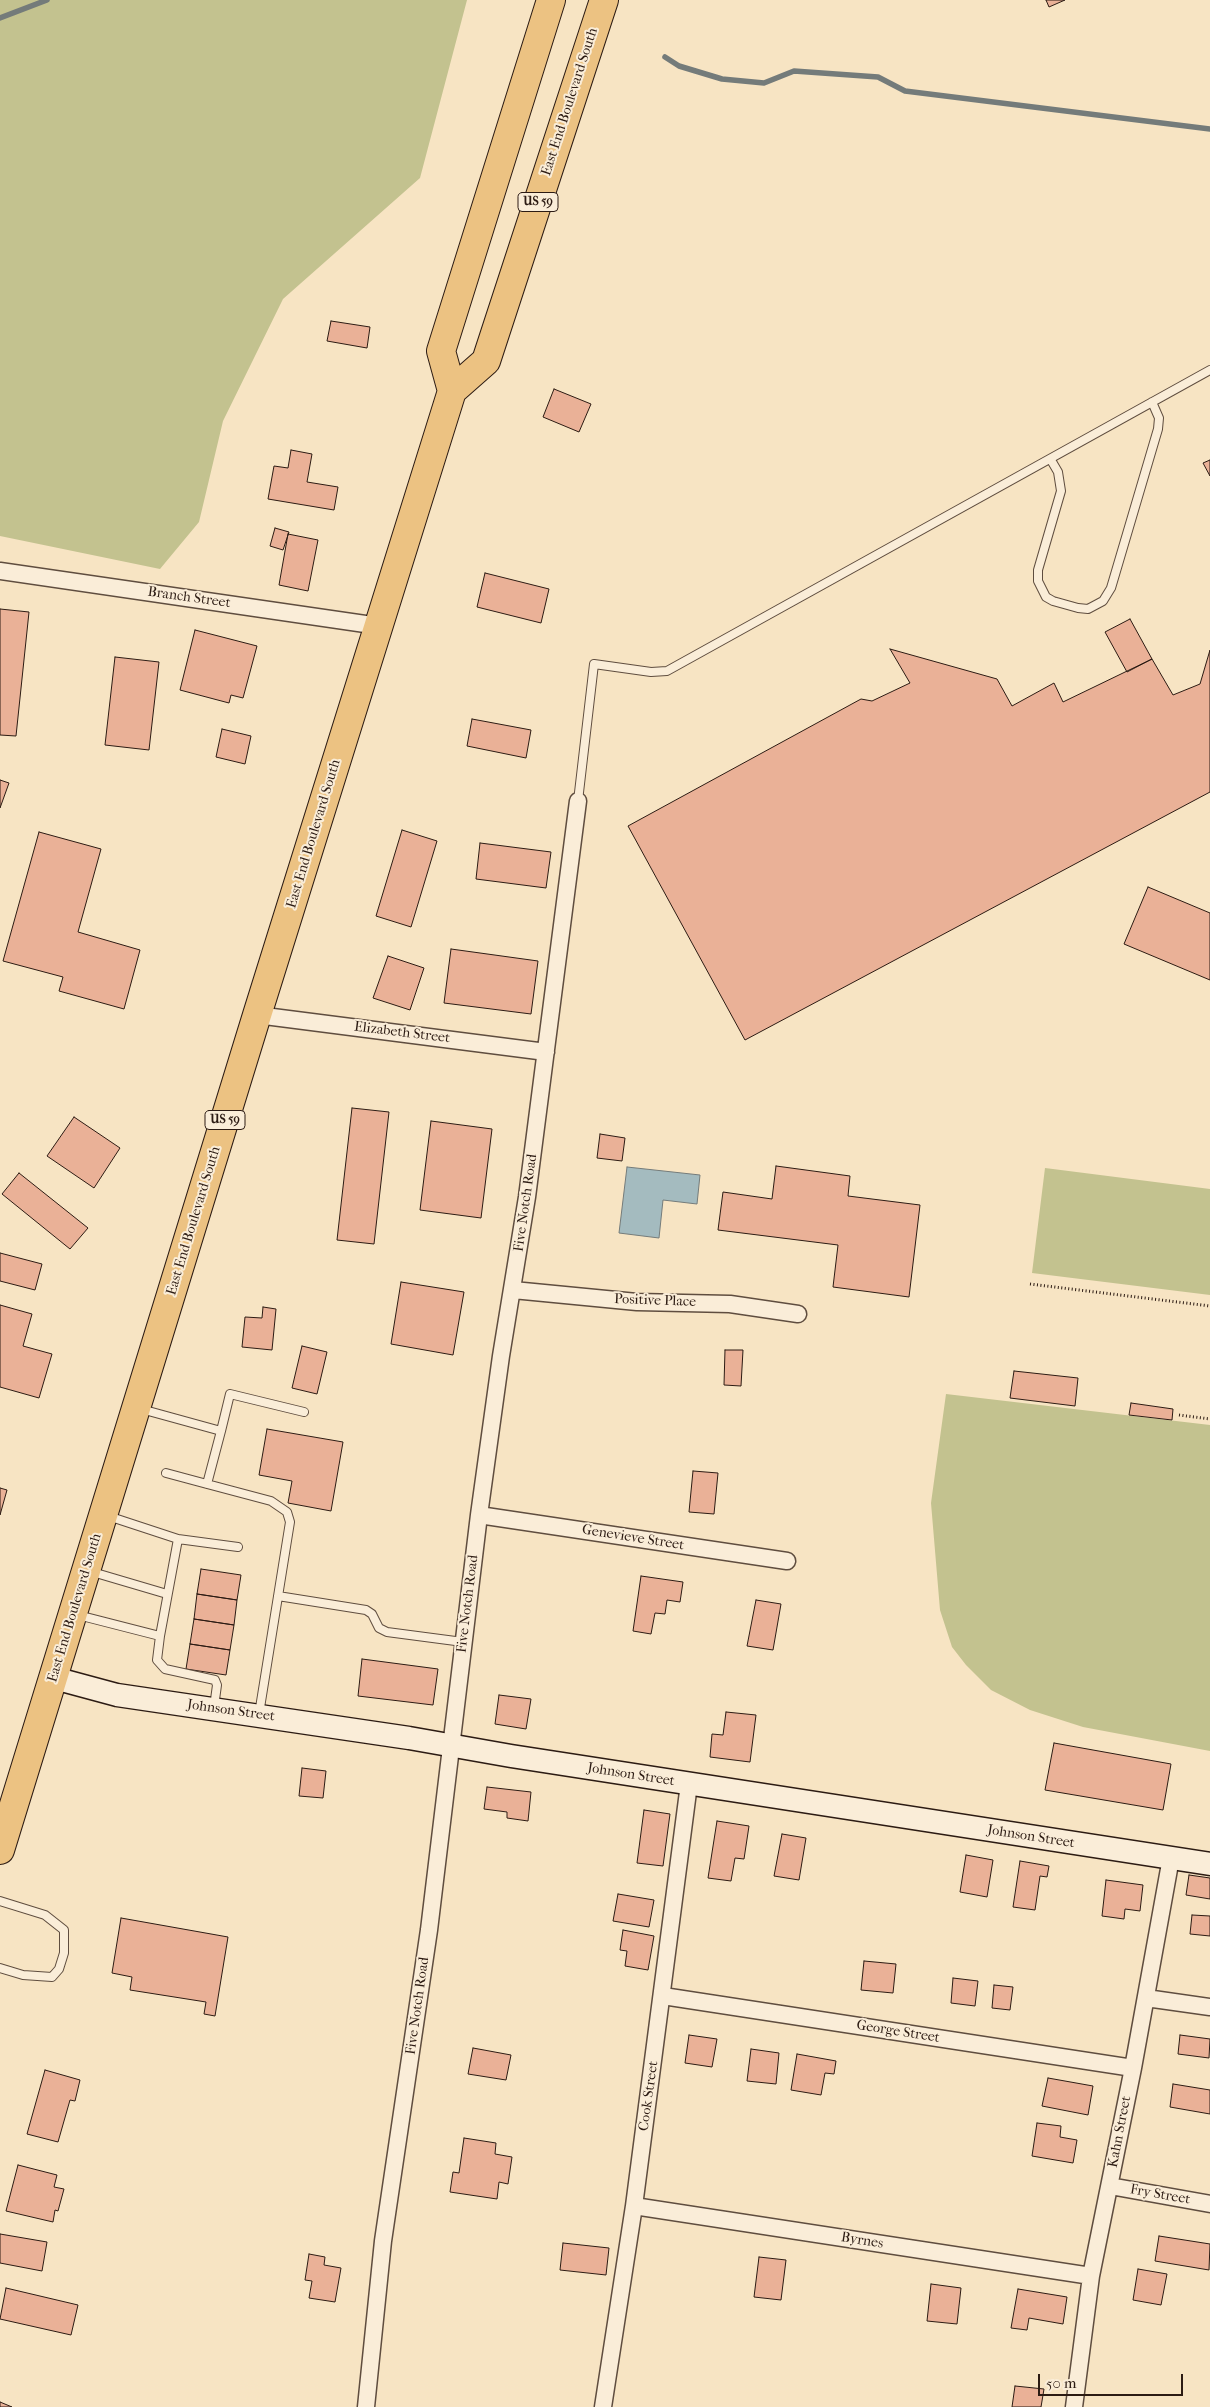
<!DOCTYPE html>
<style>
body{margin:0}
#map{position:relative;width:1210px;height:2407px;overflow:hidden;background:#f7e4c3;font-family:"IM FELL French Canon",serif}
canvas{display:block}
.scale{position:absolute;left:1038px;top:2374px;width:145px;height:22px;box-sizing:border-box;border:2px solid #2c1b13;border-top:0;padding-left:6px;font-size:15px;line-height:18px;white-space:nowrap;color:#2c1b13;-webkit-text-stroke:4px #faedd8;paint-order:stroke}
</style>
<div id="map">
<canvas width="1210" height="2407"></canvas>
<div class="scale">50 m</div>
</div>
<script>
const ctx = document.querySelector('canvas').getContext('2d');
ctx.lineJoin = 'round';
function paint(path, color) {
  ctx.fillStyle = color;
  ctx.fill(path, 'evenodd');
}
function shape(rows) {
  const path = new Path2D();
  for (const r of rows) {
    path.moveTo(r[0], r[1]);
    for (let i = 2; i < r.length; i += 2) path.lineTo(r[i], r[i + 1]);
  }
  return path;
}
function trace(path, color, width, dash) {
  ctx.strokeStyle = color;
  ctx.lineWidth = width;
  ctx.lineCap = dash ? 'butt' : 'round';
  ctx.setLineDash(dash || []);
  ctx.stroke(path);
}
function label(font, color, halo, rows, align = 'center') {
  ctx.font = font + ' "IM FELL French Canon",serif';
  ctx.lineWidth = 4;
  ctx.setLineDash([]);
  ctx.textBaseline = 'middle';
  ctx.strokeStyle = halo;
  ctx.fillStyle = color;
  for (const [text, x, y, turn = 0] of rows) {
    ctx.save();
    ctx.translate(x, y);
    ctx.rotate((+turn || 0) * Math.PI / 180);
    ctx.textAlign = isNaN(turn) ? turn : align;
    if (halo) ctx.strokeText(text, 0, 0);
    ctx.fillText(text, 0, 0);
    ctx.restore();
  }
}
paint(shape([
 [0,0,467,0,420,178,283,299,223,421,199,522,160,569,0,536],
 [1045,1168,1210,1189,1210,1295,1032,1273],
 [946,1394,1210,1425,1210,1751,1083,1727,1030,1710,991,1690,966,1665,952,1647,940,1610,931,1503]
]), '#c3c28f');
const water = shape([
 [627,1167,700,1175,697,1204,663,1200,659,1238,619,1233,627,1167]
]);
paint(water, '#a4bbbf');
trace(water, '#747b7a', 1);
trace(shape([
 [0,18,47,0],
 [665,57,679,66,722,79,764,83,794,71,878,77,905,91,1210,129]
]), '#747b7a', 5.5);
const building = shape([
 [1046,0,1065,0,1049,7,1046,0],
 [331,321,370,327,367,348,327,341,331,321],
 [554,389,591,404,579,432,543,417,554,389],
 [291,450,312,454,307,482,338,487,334,510,268,499,274,466,288,468,291,450],
 [1210,460,1210,476,1203,463,1210,460],
 [275,528,289,532,283,550,270,546,275,528],
 [288,534,318,540,308,591,279,585,288,534],
 [485,573,549,589,541,623,477,607,485,573],
 [0,609,29,612,16,736,0,735,0,609],
 [1130,619,1152,659,1127,672,1105,632,1130,619],
 [195,630,257,646,243,698,231,695,229,703,180,690,195,630],
 [890,649,997,679,1012,706,1054,683,1063,702,1152,659,1173,695,1200,684,1210,650,1210,792,745,1040,628,826,861,699,872,701,910,683,890,649],
 [115,657,159,662,149,750,105,745,115,657],
 [472,719,531,730,526,758,467,746,472,719],
 [222,729,251,736,245,764,216,757,222,729],
 [0,780,9,783,0,808,0,780],
 [402,830,437,841,411,927,376,916,402,830],
 [39,832,101,849,78,932,140,950,124,1009,59,991,63,977,3,961,39,832],
 [480,843,551,852,546,888,476,879,480,843],
 [1148,887,1210,913,1210,980,1124,944,1148,887],
 [451,949,538,961,531,1014,444,1003,451,949],
 [388,956,424,968,410,1010,373,998,388,956],
 [352,1108,389,1112,374,1244,337,1240,352,1108],
 [74,1117,120,1148,94,1188,47,1156,74,1117],
 [431,1121,492,1129,481,1218,420,1210,431,1121],
 [600,1134,625,1138,622,1161,597,1158,600,1134],
 [776,1166,850,1176,848,1196,920,1205,909,1297,833,1287,838,1245,718,1230,723,1192,772,1199,776,1166],
 [19,1173,88,1228,70,1249,2,1194,19,1173],
 [0,1253,42,1264,35,1290,0,1281,0,1253],
 [401,1282,464,1292,453,1355,391,1344,401,1282],
 [0,1305,32,1314,23,1346,52,1354,39,1398,0,1387,0,1305],
 [263,1307,276,1309,272,1350,242,1347,245,1317,262,1318,263,1307],
 [302,1346,327,1352,317,1394,292,1388,302,1346],
 [725,1350,743,1350,741,1386,724,1385,725,1350],
 [1014,1371,1078,1378,1075,1406,1010,1398,1014,1371],
 [1131,1403,1173,1409,1172,1420,1129,1415,1131,1403],
 [267,1429,343,1442,331,1511,288,1503,292,1481,259,1475,267,1429],
 [693,1471,718,1473,714,1514,689,1512,693,1471],
 [0,1488,7,1490,0,1515,0,1488],
 [201,1569,241,1575,237,1600,197,1594,201,1569],
 [641,1576,683,1582,680,1602,667,1600,665,1614,655,1613,651,1634,633,1631,641,1576],
 [197,1594,237,1600,234,1625,194,1619,197,1594],
 [756,1600,781,1604,773,1650,747,1646,756,1600],
 [194,1619,234,1625,230,1650,190,1644,194,1619],
 [190,1644,230,1650,226,1675,186,1669,190,1644],
 [362,1659,438,1669,433,1705,358,1696,362,1659],
 [499,1695,531,1699,526,1729,495,1724,499,1695],
 [726,1712,756,1715,750,1762,710,1757,712,1734,723,1735,726,1712],
 [1054,1743,1171,1764,1163,1810,1045,1790,1054,1743],
 [302,1768,326,1771,323,1798,299,1796,302,1768],
 [487,1787,531,1792,528,1821,507,1818,507,1812,484,1809,487,1787],
 [644,1810,670,1814,663,1866,637,1863,644,1810],
 [717,1821,749,1826,744,1859,735,1858,731,1881,708,1878,717,1821],
 [782,1834,806,1838,799,1880,774,1876,782,1834],
 [966,1855,993,1860,987,1897,960,1892,966,1855],
 [1020,1861,1049,1866,1047,1877,1040,1876,1035,1910,1013,1907,1020,1861],
 [1189,1875,1210,1878,1210,1899,1186,1895,1189,1875],
 [1106,1880,1143,1885,1140,1911,1125,1909,1124,1919,1102,1916,1106,1880],
 [618,1894,654,1900,649,1927,613,1921,618,1894],
 [1192,1915,1210,1916,1210,1936,1190,1934,1192,1915],
 [121,1918,228,1937,215,2016,204,2014,206,2002,130,1990,132,1977,112,1973,121,1918],
 [623,1930,654,1936,648,1970,625,1966,627,1951,620,1950,623,1930],
 [864,1961,896,1964,893,1993,861,1990,864,1961],
 [953,1978,978,1981,975,2006,951,2003,953,1978],
 [994,1985,1013,1987,1010,2010,992,2008,994,1985],
 [689,2035,717,2039,712,2067,685,2063,689,2035],
 [1180,2035,1210,2039,1209,2058,1178,2054,1180,2035],
 [473,2048,511,2055,506,2080,468,2074,473,2048],
 [751,2049,779,2053,776,2084,747,2081,751,2049],
 [797,2054,836,2061,834,2074,825,2073,821,2095,791,2090,797,2054],
 [45,2070,80,2080,75,2101,70,2100,58,2142,27,2134,45,2070],
 [1048,2078,1093,2086,1088,2115,1042,2106,1048,2078],
 [1173,2084,1210,2090,1210,2114,1170,2107,1173,2084],
 [1037,2123,1061,2126,1060,2137,1077,2140,1073,2163,1032,2156,1037,2123],
 [464,2138,496,2143,495,2154,512,2157,508,2184,499,2182,497,2199,450,2192,453,2172,459,2173,464,2138],
 [18,2165,57,2175,54,2187,64,2189,58,2211,55,2210,53,2222,6,2211,18,2165],
 [0,2234,47,2242,42,2271,0,2263,0,2234],
 [1159,2236,1210,2244,1209,2270,1155,2261,1159,2236],
 [563,2243,609,2248,606,2275,560,2270,563,2243],
 [309,2254,325,2257,324,2265,341,2268,335,2302,309,2298,312,2281,305,2280,309,2254],
 [759,2257,786,2260,781,2300,754,2297,759,2257],
 [1138,2269,1167,2274,1161,2305,1133,2300,1138,2269],
 [931,2284,961,2288,957,2324,927,2321,931,2284],
 [6,2288,78,2305,71,2335,0,2319,6,2288],
 [1018,2289,1067,2297,1063,2324,1029,2318,1027,2330,1011,2328,1018,2289],
 [1015,2386,1044,2389,1041,2407,1012,2407,1015,2386],
 [0,2402,12,2407,0,2407,0,2402]
]);
paint(building, '#eab197');
trace(building, '#2c1b13', 1);
const lane = shape([
 [1051,460,1058,472,1061,491,1038,570,1038,581,1046,597,1053,601,1078,608,1088,609,1103,601,1111,588,1158,429,1159,418,1152,402],
 [578,801,594,664,651,672,667,671,1210,370],
 [141,1409,221,1431,230,1394,304,1412],
 [221,1431,207,1484,271,1501,287,1512,290,1522,259,1714],
 [166,1473,207,1484],
 [108,1516,178,1539,238,1547],
 [89,1571,167,1594],
 [278,1596,366,1610,372,1614,379,1628,387,1632,463,1642],
 [78,1615,160,1636,178,1539],
 [160,1636,157,1660,165,1669,215,1680,217,1685,214,1707],
 [0,1901,45,1915,64,1930,64,1953,59,1969,52,1977,23,1975,0,1968]
]);
const street = shape([
 [0,571,379,626],
 [257,1015,546,1052],
 [513,1290,637,1302,730,1304,798,1314],
 [479,1515,787,1561],
 [663,1996,1133,2068],
 [1146,1998,1210,2007],
 [1110,2186,1210,2204],
 [634,2206,1091,2276],
 [366,2407,383,2241,429,1930,479,1515,501,1356,527,1197,578,801],
 [603,2407,634,2206,689,1784],
 [1074,2407,1091,2276,1133,2068,1171,1858]
]);
const secondary = shape([
 [54,1678,117,1695,409,1738,511,1756,1210,1864]
]);
const highway = shape([
 [452,391,441,351,551,0],
 [0,1850,257,1015,452,391,486,361,604,0]
]);
trace(lane, '#5f4d3f', 10);
trace(street, '#5f4d3f', 19);
trace(secondary, '#2c1b13', 25);
trace(highway, '#2c1b13', 30);
trace(shape([
 [1030,1284,1210,1306],
 [1179,1415,1210,1419]
]), '#2c1b13', 3, [1, 2.5]);
trace(lane, '#faedd8', 8);
trace(street, '#faedd8', 16);
trace(secondary, '#faedd8', 22);
trace(highway, '#ecc282', 28);
for (const [x, y, w] of [
 [538,202,40],
 [225,1120,40]
]) {
  const box = new Path2D();
  box.roundRect(x - w / 2, y - 9.5, w, 19, 4);
  ctx.fillStyle = '#faedd8';
  ctx.fill(box);
  trace(box, '#2c1b13', 1);
}
label('bold 12px', '#2c1b13', null, [
 ["US 59",538,202],
 ["US 59",225,1120]
]);
label('14px', '#2c1b13', '#faedd8', [
 ["East End Boulevard South",570,102,-72],
 ["Branch Street",189,598,8],
 ["East End Boulevard South",314,834,-73],
 ["Elizabeth Street",402,1033,7],
 ["Five Notch Road",526,1203,-82],
 ["East End Boulevard South",194,1221,-73],
 ["Positive Place",655,1301,2],
 ["Genevieve Street",633,1538,9],
 ["Five Notch Road",468,1604,-83],
 ["East End Boulevard South",75,1608,-73],
 ["Johnson Street",231,1711,8],
 ["Johnson Street",631,1775,9],
 ["Johnson Street",1031,1837,9],
 ["Five Notch Road",418,2006,-82],
 ["George Street",898,2032,9],
 ["Cook Street",649,2096,-82],
 ["Kahn Street",1120,2132,-79],
 ["Fry Street",1160,2195,10],
 ["Byrnes",862,2241,9]
]);
</script>
